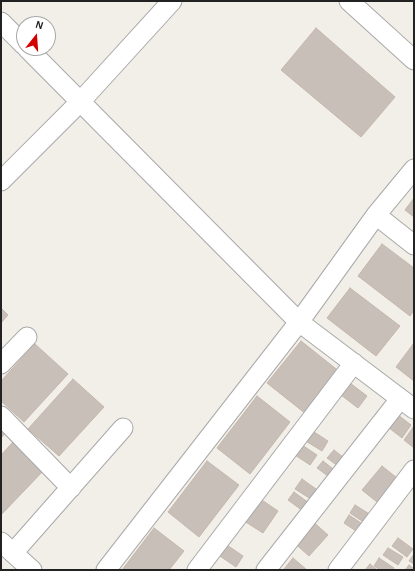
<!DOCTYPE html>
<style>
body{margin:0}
#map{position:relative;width:415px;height:571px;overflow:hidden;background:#f2efe9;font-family:"Alegreya Sans",sans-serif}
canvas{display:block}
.frame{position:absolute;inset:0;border:2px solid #222;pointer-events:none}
.north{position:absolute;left:16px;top:16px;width:40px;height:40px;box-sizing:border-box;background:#fff;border:1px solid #a7a7a7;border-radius:50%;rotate:17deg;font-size:11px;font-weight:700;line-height:16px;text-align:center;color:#222}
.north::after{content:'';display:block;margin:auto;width:14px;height:18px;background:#d40000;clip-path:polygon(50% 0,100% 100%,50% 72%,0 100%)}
</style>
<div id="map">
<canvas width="415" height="571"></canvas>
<div class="frame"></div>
<div class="north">N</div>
</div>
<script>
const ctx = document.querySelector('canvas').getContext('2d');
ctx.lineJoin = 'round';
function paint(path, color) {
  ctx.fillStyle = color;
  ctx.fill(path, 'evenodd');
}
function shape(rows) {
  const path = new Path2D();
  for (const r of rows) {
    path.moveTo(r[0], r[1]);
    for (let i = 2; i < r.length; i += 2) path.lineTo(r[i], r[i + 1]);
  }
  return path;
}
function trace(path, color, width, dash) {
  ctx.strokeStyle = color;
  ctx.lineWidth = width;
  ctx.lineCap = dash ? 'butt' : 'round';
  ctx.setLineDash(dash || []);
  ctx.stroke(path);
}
const building = shape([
 [316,28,395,97,361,137,281,70,316,28],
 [414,198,414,217,405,210,414,198],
 [382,244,414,268,414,310,410,316,358,276,382,244],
 [350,288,400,326,376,356,327,318,350,288],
 [1,308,8,315,1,323,1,308],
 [301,341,340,372,306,414,267,383,301,341],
 [414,343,414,381,396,367,414,343],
 [35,344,68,374,24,422,1,401,1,381,35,344],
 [73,379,104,407,59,456,28,429,73,379],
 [350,383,367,396,358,408,341,395,350,383],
 [257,396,290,422,250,474,217,448,257,396],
 [393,411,411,425,402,438,384,424,393,411],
 [1,425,7,431,1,438,1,425],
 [414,426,414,448,404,440,414,426],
 [311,430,328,441,322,451,304,440,311,430],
 [14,441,45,469,1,515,1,455,14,441],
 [299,443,317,455,310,465,292,453,299,443],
 [334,450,348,461,342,469,327,458,334,450],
 [207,461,239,485,199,537,168,512,207,461],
 [323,461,337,472,332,479,317,468,323,461],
 [382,466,402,482,382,506,362,490,382,466],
 [302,479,323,494,317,503,295,489,302,479],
 [294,492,309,503,303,511,288,500,294,492],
 [256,496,278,511,263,533,241,519,256,496],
 [355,505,371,515,365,523,350,513,355,505],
 [349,515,364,525,359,533,344,523,349,515],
 [310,519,328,535,309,556,291,540,310,519],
 [154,528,184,551,169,570,122,570,154,528],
 [398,538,413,549,407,557,392,546,398,538],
 [224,543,243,556,236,567,217,554,224,543],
 [388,548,403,557,398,565,383,555,388,548],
 [414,554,414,564,409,561,414,554],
 [293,558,307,570,285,570,284,569,293,558],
 [379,558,394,568,393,570,380,570,374,566,379,558],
 [370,564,377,570,365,570,370,564],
 [409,565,414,569,414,570,405,570,409,565]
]);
paint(building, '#c7bfb8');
trace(building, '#c4b6ab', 1);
const street = shape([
 [349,1,414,60],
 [1,22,24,45],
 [27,48,299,322,414,409],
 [1,181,80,102,172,1],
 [376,215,414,245],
 [1,364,27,337],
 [1,416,71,488],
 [1,542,32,570],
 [13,553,123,428],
 [106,570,299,322,376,215,414,169],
 [197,570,354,363],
 [266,570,400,399],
 [338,570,414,470]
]);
trace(street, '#a9a9a9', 21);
trace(street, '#fff', 19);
</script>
